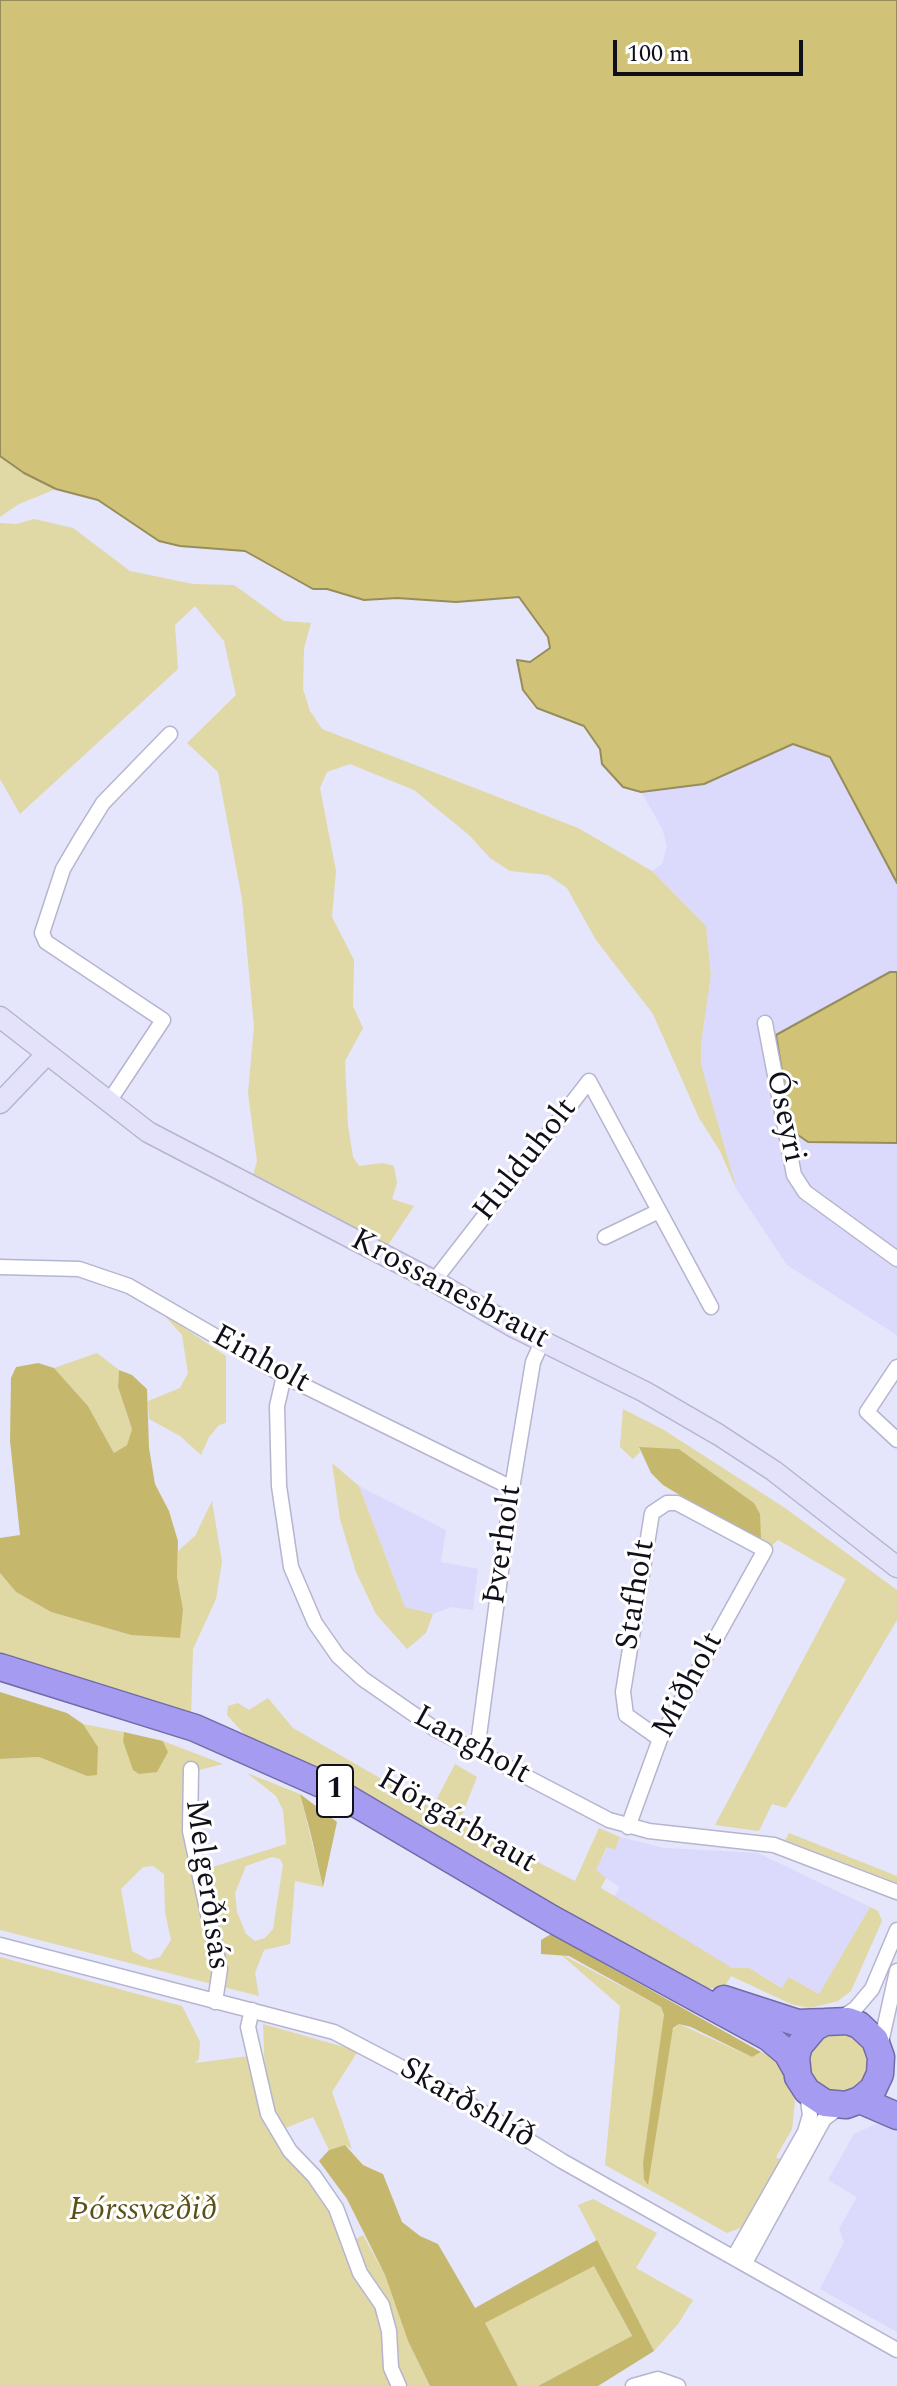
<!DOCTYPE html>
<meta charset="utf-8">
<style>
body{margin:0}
#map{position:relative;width:897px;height:2386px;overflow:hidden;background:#e5e5fb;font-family:Spectral,serif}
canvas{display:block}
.scale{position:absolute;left:613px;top:40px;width:190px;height:36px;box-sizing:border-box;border:4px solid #11101a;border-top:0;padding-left:10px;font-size:24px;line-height:28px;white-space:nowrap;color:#11101a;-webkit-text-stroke:6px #fff;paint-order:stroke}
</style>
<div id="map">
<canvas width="897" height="2386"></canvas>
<div class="scale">100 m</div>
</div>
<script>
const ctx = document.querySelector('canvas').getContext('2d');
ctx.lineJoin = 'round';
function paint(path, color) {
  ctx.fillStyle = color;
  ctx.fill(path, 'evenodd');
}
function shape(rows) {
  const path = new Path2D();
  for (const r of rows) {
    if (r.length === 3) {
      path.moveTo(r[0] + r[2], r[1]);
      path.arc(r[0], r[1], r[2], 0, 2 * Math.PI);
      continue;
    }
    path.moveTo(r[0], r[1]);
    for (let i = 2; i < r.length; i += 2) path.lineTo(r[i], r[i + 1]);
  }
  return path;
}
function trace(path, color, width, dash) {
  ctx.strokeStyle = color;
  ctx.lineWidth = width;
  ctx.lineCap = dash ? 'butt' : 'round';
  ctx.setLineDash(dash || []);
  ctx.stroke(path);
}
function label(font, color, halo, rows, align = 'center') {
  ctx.font = font + ' Spectral,serif';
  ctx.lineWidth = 6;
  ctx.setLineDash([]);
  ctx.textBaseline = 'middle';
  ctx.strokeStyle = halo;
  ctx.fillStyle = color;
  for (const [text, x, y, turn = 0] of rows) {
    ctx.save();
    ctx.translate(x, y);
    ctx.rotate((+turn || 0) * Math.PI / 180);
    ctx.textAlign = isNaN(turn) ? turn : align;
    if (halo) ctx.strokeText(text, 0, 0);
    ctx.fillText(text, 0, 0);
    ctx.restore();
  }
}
paint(shape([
 [793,744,830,757,897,883,897,972,890,972,798,1135,808,1142,897,1143,897,1335,787,1265,737,1190,701,1064,701,1044,711,975,706,926,652,871,662,864,667,846,662,828,641,792,704,784],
 [359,1486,446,1530,441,1562,478,1569,473,1610,451,1607,433,1614,405,1607],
 [620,1837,664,1848,758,1853,870,1907,819,1994,790,1977,783,1988,749,1968,732,1969,614,1897,620,1887,595,1871,608,1847,615,1850],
 [881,2122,897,2131,897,2332,820,2289,844,2242,839,2229,857,2197,828,2180,854,2134]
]), '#dbd9fc');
paint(shape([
 [0,456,24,473,56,489,19,504,0,517],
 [34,519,73,528,130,571,193,584,234,585,284,621,311,623,304,648,303,689,310,711,322,729,578,828,652,871,706,926,711,975,701,1044,701,1064,737,1190,720,1151,699,1118,653,1014,596,940,567,888,548,875,510,871,490,858,469,835,414,790,350,764,327,772,320,788,336,871,332,917,354,960,353,1006,363,1028,345,1061,348,1126,353,1157,359,1166,383,1163,394,1166,397,1183,392,1199,414,1206,388,1245,253,1175,257,1161,248,1093,254,1026,242,899,218,772,187,743,236,695,224,641,195,606,175,625,178,669,20,814,0,779,0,523,16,524],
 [162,1313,226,1356,226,1423,219,1425,209,1437,201,1455,180,1436,149,1419,148,1401,180,1388,188,1373,182,1335],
 [97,1353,119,1370,118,1387,132,1429,127,1445,114,1453,88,1406,54,1368],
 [623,1409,664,1430,785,1508,897,1590,897,1620,786,1808,772,1804,759,1831,715,1825,846,1579,778,1540,769,1548,756,1541,754,1503,679,1449,639,1448,640,1452,633,1459,620,1447],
 [332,1463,359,1486,405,1607,433,1614,426,1633,407,1649,376,1614,356,1572,340,1519],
 [212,1501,222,1562,216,1599,193,1649,191,1716,0,1655,0,1573,16,1592,51,1612,131,1635,183,1609,177,1577,178,1551,195,1536],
 [268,1698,293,1728,432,1808,455,1764,477,1777,459,1822,575,1881,599,1828,620,1837,615,1850,607,1847,596,1870,606,1878,601,1888,732,1968,749,1968,782,1988,789,1977,819,1994,870,1907,878,1911,882,1921,851,1991,838,2001,809,2008,791,2004,731,1976,723,1989,708,1988,404,1827,245,1735,227,1715,228,1706,238,1703,249,1710],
 [83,1724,124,1732,123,1741,168,1752,163,1741,223,1764,195,1771,197,1872,286,1844,283,1810,276,1796,247,1773,300,1794,323,1887,295,1881,290,1944,264,1950,255,1973,259,1996,0,1930,0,1759,39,1757,87,1776,98,1747],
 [272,1857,280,1859,283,1865,273,1929,265,1938,255,1941,246,1934,237,1912,235,1893,246,1866],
 [153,1866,164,1874,165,1912,171,1940,160,1957,149,1960,132,1951,121,1889,143,1867],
 [789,1833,897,1876,897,1883,785,1840],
 [559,1953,661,2007,670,2032,679,2024,752,2057,761,2052,771,2056,787,2077,795,2101,792,2129,776,2157,784,2162,745,2226,727,2233,605,2165,620,2006],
 [0,1957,182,2006,200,2042,199,2059,195,2063,249,2056,286,2155,324,2197,347,2244,363,2235,385,2275,408,2341,430,2386,0,2386],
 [263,2024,358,2051,332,2092,352,2149,345,2145,329,2150,313,2117,283,2129,271,2106,265,2075],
 [839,2062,31],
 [593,2199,657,2233,636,2268,693,2300,678,2324,654,2351,578,2205],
 [594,2265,632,2337,538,2386,518,2386,484,2323]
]), '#e0d8a5');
paint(shape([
 [38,1363,54,1368,88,1406,114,1453,127,1445,132,1429,118,1387,119,1370,132,1375,147,1389,149,1448,155,1484,169,1511,178,1541,177,1577,183,1609,180,1638,131,1635,51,1612,16,1592,0,1573,0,1538,20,1535,10,1441,11,1378,16,1367],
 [639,1447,679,1449,754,1503,760,1514,761,1539,756,1541,663,1485,651,1473],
 [0,1692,67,1713,83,1724,98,1747,97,1775,87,1776,39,1757,0,1759],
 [124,1732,163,1741,168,1752,157,1772,139,1774,133,1770,123,1741],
 [300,1794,337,1822,323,1887,311,1835],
 [551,1934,761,2052,752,2057,691,2027,679,2024,673,2028,648,2185,644,2179,643,2163,664,2015,661,2007,569,1956,541,1954,541,1940],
 [345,2145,363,2165,383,2174,402,2222,420,2236,438,2244,475,2308,597,2240,654,2351,598,2386,538,2386,632,2336,594,2266,485,2323,518,2386,430,2386,408,2341,385,2275,347,2199,319,2161,329,2150]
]), '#c5b86d');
const water = shape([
 [0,0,897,0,897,883,830,757,793,744,704,784,641,792,623,787,602,764,600,749,584,726,537,708,523,690,517,660,530,662,550,648,548,637,519,597,456,602,397,598,364,600,327,589,313,589,245,551,180,546,159,541,98,500,56,489,24,473,0,456,0,0],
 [890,972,897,972,897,1143,808,1142,798,1135,790,1120,776,1035,890,972]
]);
paint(water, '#d0c377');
trace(water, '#978d5b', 2);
const street = shape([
 [765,1023,794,1175,805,1192,897,1259],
 [108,1103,163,1020,46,942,42,933,63,869,80,840,103,803,170,734],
 [605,1237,659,1211],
 [0,1267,79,1269,129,1286,284,1376,512,1488],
 [434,1281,589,1081,711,1307],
 [897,1367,867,1412,897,1440],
 [284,1376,277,1406,279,1486,291,1567,315,1623,338,1656,363,1679,435,1729,609,1820,649,1831,774,1845,897,1892],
 [477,1751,512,1488,533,1362,542,1342],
 [191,1769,190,1831,220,1969,215,2002],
 [628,1827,660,1739,765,1550,677,1503,667,1503,652,1513,623,1692,626,1715,660,1739],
 [0,1945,334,2032,458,2097,562,2161,897,2350],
 [252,2010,248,2027,268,2114,290,2151,314,2176,336,2208,360,2273,382,2305,389,2331,391,2368,399,2386],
 [841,2018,855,2009,872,1989,897,1930],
 [880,2047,897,1971],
 [734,2257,805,2132,810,2115,807,2093],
 [745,2263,824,2119,840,2107],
 [633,2386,658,2379,678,2386]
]);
const secondary = shape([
 [0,1017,148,1132,434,1281,514,1327,645,1392,719,1435,774,1471,897,1567],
 [0,1103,46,1055]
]);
const highway = shape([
 [0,1667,195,1728,328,1787,552,1919,768,2037,787,2053,796,2069],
 [724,1999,798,2023,825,2022],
 [860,2100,873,2089,880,2074,881,2057,875,2040,859,2025,848,2021,825,2022,815,2027,799,2046,796,2057,798,2077,807,2091,825,2103,846,2105,860,2100,897,2116]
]);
trace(street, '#b6b5cf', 17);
trace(secondary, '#b6b5cf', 23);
trace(highway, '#716ba6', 29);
trace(street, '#fff', 14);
trace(secondary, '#e4e1fb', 20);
trace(highway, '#a59cf1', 26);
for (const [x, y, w] of [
 [335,1791,36]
]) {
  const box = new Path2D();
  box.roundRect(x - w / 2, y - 26, w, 52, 6);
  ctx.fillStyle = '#fff';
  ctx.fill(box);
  trace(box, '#11101a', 2);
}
label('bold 30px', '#11101a', null, [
 ["1",335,1791]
]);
label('32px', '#11101a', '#fff', [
 ["Óseyri",783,1117,78],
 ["Hulduholt",527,1161,-52],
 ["Krossanesbraut",449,1291,28],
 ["Einholt",260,1361,29],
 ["Þverholt",505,1545,-82],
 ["Stafholt",638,1595,-81],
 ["Miðholt",690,1686,-62],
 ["Langholt",471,1747,29],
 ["Hörgárbraut",456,1823,30],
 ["Melgerðisás",205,1885,82],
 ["Skarðshlíð",466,2105,30]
]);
label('italic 32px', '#5b5118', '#fff', [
 ["Þórssvæðið",143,2213]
]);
</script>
